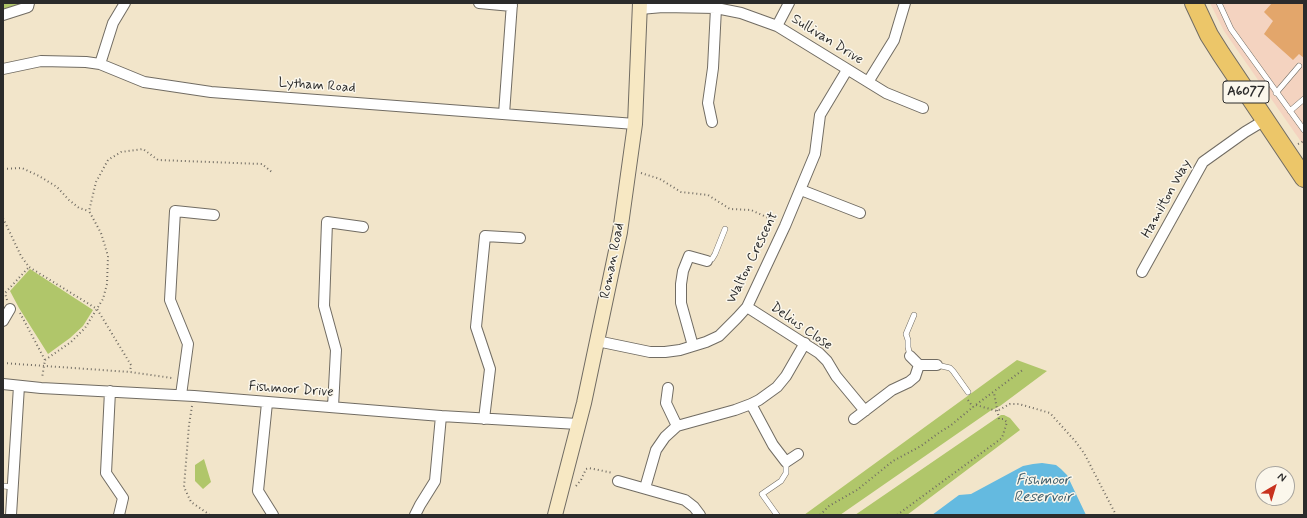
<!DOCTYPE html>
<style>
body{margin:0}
#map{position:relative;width:1307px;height:518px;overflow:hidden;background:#f2e5ca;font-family:Mynerve,sans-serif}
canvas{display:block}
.frame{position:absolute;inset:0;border:4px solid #2b2b2b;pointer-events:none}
.north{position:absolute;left:1255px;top:466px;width:40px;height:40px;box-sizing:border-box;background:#fbf7ec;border:1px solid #a8a59f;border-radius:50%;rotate:38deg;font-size:11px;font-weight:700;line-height:16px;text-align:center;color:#2b2b2b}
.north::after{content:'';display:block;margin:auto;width:14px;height:18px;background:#c8321e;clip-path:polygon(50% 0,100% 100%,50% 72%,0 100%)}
</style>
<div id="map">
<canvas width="1307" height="518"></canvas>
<div class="frame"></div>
<div class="north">N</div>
</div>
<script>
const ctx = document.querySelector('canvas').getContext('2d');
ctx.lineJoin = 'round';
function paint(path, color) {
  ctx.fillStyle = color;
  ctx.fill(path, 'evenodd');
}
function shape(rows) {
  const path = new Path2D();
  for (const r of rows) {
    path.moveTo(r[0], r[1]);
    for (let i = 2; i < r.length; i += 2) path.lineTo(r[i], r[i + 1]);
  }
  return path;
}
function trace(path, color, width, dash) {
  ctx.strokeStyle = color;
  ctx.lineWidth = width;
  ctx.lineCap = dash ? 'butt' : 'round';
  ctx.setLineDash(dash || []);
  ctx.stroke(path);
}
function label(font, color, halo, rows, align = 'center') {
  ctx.font = font + ' Mynerve,sans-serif';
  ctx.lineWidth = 3;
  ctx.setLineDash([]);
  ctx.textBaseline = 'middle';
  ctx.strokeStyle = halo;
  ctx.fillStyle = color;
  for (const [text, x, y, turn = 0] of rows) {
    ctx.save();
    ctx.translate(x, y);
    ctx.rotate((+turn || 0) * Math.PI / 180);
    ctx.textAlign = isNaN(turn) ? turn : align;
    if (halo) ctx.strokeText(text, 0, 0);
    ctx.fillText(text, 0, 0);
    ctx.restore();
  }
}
paint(shape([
 [1210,3,1304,3,1304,146,1224,31]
]), '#f4d3c0');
paint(shape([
 [3,3,20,3,17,6,3,10],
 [30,269,93,310,83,326,70,338,48,354,19,308,10,291],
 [1017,360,1047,371,1000,406,990,411,840,515,804,515],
 [1001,415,1004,415,1010,418,1020,430,907,515,855,515],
 [204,459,211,482,203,489,195,481,195,465]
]), '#b0c66a');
paint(shape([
 [1042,463,1056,465,1061,469,1067,475,1086,515,932,515,959,495,971,494,1023,466,1033,464]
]), '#64bae0');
paint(shape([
 [1272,3,1304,3,1304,58,1299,54,1293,60,1264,34,1273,21,1264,12]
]), '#e3a66b');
const lane = shape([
 [1219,3,1231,29,1304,130],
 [1276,93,1299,66],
 [1290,111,1304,99],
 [707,261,712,259,715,254,725,229],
 [910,356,908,347,908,340,906,334,914,315],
 [937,365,950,368,953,371,968,392],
 [3,486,13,487],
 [777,515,762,494,781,481,786,473,786,462]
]);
const street = shape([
 [479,3,512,6],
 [640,9,663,7,716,8,741,13,777,26,886,93,923,108],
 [3,15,28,7,29,3],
 [777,26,789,3],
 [100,64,113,23,125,3],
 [3,69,41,61,86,62,100,64,144,82,211,92,635,124],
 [868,82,894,40,905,3],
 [504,114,512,3],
 [712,122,708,103,713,68,716,8],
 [801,190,860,213],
 [1142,272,1203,162,1245,132,1265,120],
 [747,307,819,353,827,361,836,376,865,411],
 [3,321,10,309],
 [597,341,650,352,665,352,680,350,706,342,719,336,737,318,747,307,785,226,815,154,820,115,847,70],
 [693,346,681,303,681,284,683,271,689,256,707,261],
 [910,356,919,365,937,365],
 [3,384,41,388,194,396,441,416,578,424],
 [668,388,666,403,677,426],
 [110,391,106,473,123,498,119,515],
 [181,395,188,344,170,300,175,211,214,215],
 [267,403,258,491,273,515],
 [751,404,773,445,786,462,798,454],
 [333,407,336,350,324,306,327,222,363,227],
 [484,419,490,369,476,327,485,236,520,238],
 [854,419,892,390,909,382,915,377,919,365],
 [618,481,685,500,694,507,700,515],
 [645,488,656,450,665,437,677,426,735,410,751,404,759,400,777,387,786,376,805,343],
 [11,515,19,386],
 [415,515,420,505,435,481,441,416]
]);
const secondary = shape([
 [555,515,584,403,620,232,635,124,640,3]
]);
const highway = shape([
 [1194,3,1209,35,1221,54,1304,178]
]);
trace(lane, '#716c63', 6);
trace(street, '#716c63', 12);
trace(secondary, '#716c63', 16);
trace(highway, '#716c63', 20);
trace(shape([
 [1298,144,1304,141],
 [3,169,22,168,39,176,57,187,69,200,79,208,89,211],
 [641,173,660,179,681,192,708,195,730,209,751,210,775,221],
 [3,218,21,256,29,267,97,309,131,365,130,372],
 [7,300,5,293,29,267],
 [20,313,45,360,42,378],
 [45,360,71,342,85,328,103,299,107,284,108,256,101,233,89,211,96,182,108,160,121,152,143,149,158,160,262,164,273,173],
 [3,363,130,372,172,378],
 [968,400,973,407],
 [976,405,997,411,1010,404,1019,404,1050,413,1075,441,1084,453,1116,515],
 [192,406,189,425,184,487,191,502,210,515],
 [576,486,581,480,586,469,589,468,613,473],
 [820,515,829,506,857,490,893,461,921,446,940,432,950,426,973,407,1024,369],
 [897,515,1002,438,1007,422,1003,419,999,419,994,393]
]), '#716c63', 2, [1, 3]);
trace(lane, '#fff', 5);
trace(street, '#fff', 10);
trace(secondary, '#f7e8c3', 14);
trace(highway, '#ecc669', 18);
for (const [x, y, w] of [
 [1246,92,46]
]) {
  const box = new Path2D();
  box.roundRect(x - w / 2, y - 11, w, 22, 3);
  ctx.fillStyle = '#fbf7ec';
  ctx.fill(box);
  trace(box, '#2b2b2b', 1);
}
label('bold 13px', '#2b2b2b', null, [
 ["A6077",1246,92]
]);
label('14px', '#2b2b2b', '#fbf7ec', [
 ["Sullivan Drive",827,40,32],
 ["Lytham Road",317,86,4],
 ["Hamilton Way",1167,199,-61],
 ["Walton Crescent",753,258,-64],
 ["Roman Road",613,261,-79],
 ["Delius Close",801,327,35],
 ["Fishmoor Drive",291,390,4]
]);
label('italic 15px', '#3f5d6a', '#fbf7ec', [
 ["Fishmoor",1043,481],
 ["Reservoir",1043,498]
]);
</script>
